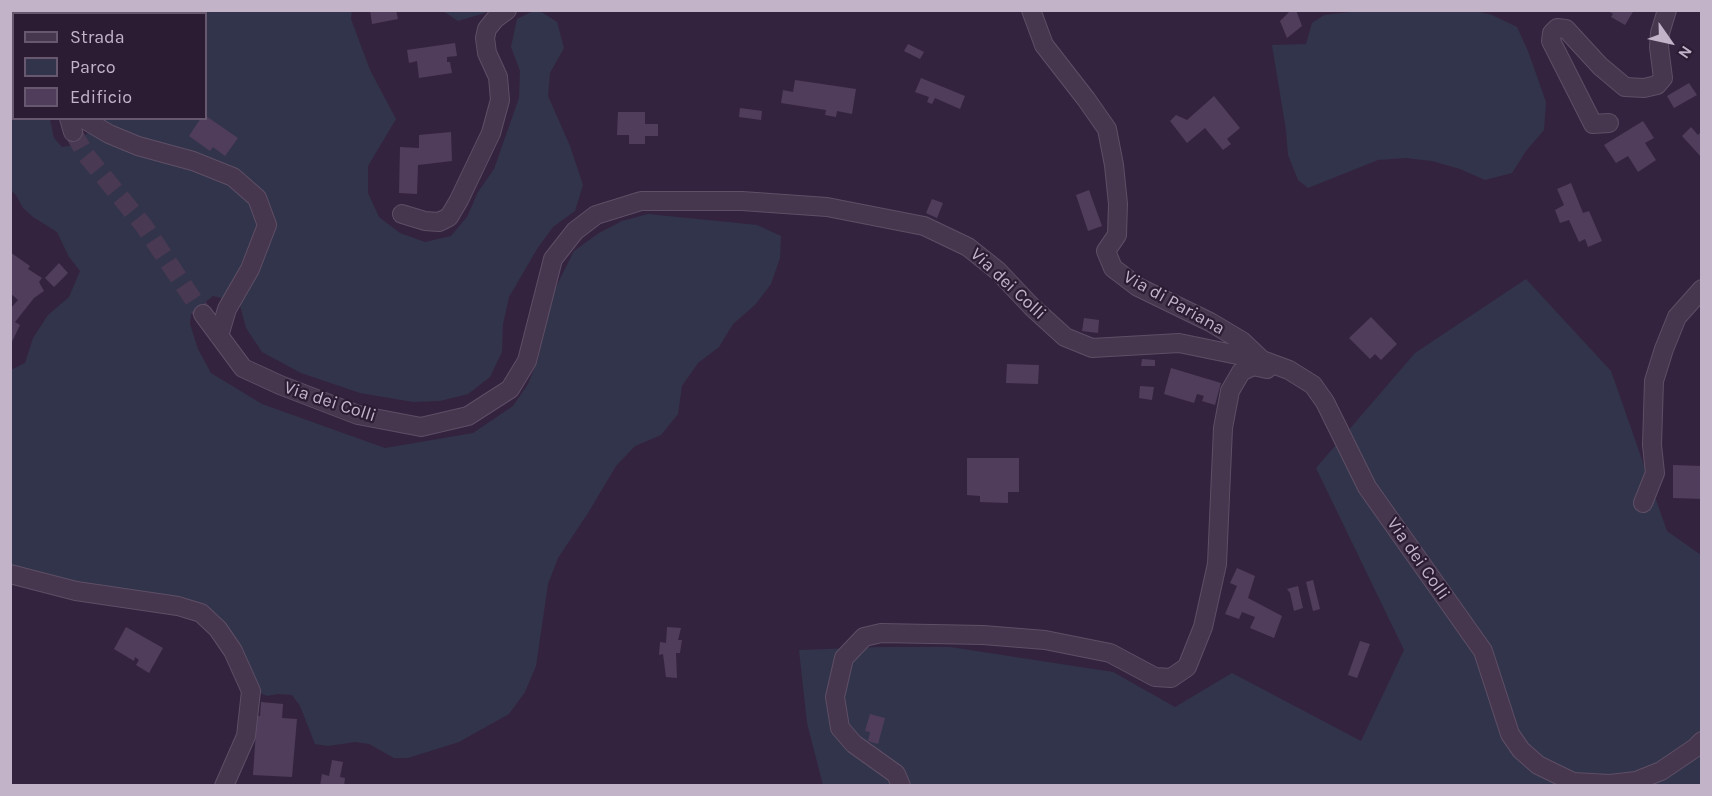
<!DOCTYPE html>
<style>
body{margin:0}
#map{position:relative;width:1712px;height:796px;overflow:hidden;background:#34233e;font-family:Karla,sans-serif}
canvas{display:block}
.frame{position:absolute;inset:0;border:12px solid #c2b3c9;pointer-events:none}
.legend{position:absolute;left:12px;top:12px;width:195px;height:108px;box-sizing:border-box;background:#2b1c33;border:2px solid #67586f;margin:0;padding:8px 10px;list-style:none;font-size:18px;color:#c2b3c9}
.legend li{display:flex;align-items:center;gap:12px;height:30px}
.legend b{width:30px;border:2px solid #67586f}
.north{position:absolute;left:1640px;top:12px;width:60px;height:60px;-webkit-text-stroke:4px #2b1c33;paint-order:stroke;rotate:124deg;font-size:16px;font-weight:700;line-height:24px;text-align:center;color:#c2b3c9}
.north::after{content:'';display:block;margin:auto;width:21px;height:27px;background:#c2b3c9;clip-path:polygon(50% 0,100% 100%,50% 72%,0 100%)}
</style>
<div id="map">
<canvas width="1712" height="796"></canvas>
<div class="frame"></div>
<ul class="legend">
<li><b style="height:8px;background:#46374e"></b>Strada</li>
<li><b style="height:16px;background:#32344c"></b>Parco</li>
<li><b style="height:16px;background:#503d5c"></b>Edificio</li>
</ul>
<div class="north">N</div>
</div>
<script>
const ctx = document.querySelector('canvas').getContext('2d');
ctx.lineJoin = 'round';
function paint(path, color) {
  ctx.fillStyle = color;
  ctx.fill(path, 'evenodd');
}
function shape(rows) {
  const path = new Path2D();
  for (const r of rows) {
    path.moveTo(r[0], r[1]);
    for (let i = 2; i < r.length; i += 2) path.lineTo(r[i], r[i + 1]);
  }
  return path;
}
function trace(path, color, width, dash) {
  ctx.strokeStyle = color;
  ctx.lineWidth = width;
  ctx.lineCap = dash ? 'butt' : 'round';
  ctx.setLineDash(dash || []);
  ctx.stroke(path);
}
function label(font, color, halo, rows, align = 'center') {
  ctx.font = font + ' Karla,sans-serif';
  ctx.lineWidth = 4.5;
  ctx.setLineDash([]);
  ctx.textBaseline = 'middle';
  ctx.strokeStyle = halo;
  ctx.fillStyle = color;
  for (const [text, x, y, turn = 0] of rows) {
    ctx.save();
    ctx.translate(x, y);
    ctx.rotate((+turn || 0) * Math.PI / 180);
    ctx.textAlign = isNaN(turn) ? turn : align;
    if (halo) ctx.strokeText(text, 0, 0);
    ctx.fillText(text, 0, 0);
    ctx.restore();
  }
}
paint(shape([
 [1369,10,1476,11,1492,15,1517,27,1528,51,1546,102,1544,130,1526,151,1512,173,1485,180,1460,169,1432,161,1406,158,1378,160,1308,188,1298,180,1288,155,1286,130,1272,45,1306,44,1312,23,1324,15],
 [11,11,58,11,58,13,14,14,14,118,50,119,54,138,62,147,75,145,89,132,90,119,206,118,206,14,91,13,92,11,352,11,351,19,370,70,396,119,368,166,368,193,379,217,400,233,425,242,451,236,467,217,478,192,494,169,519,98,520,71,511,47,517,19,533,11,540,11,557,22,564,48,550,73,548,96,570,146,583,185,575,211,553,227,537,249,509,297,503,324,502,352,490,377,468,394,440,401,413,402,360,393,301,373,262,352,246,328,239,302,213,296,191,314,190,324,198,349,211,373,262,404,385,448,473,433,513,406,528,384,538,360,553,293,574,251,599,233,622,221,648,214,757,225,781,236,780,258,771,284,755,305,733,324,719,347,698,363,682,386,678,414,661,435,635,446,616,466,588,513,558,558,548,584,536,666,525,692,509,714,459,742,408,758,394,758,369,744,355,742,328,746,315,744,300,706,292,695,277,694,267,696,245,686,207,621,177,600,29,574,11,567,11,370,25,363,33,338,48,315,69,297,80,271,69,257,57,232,33,217,23,208,16,195,11,190],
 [443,11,487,11,485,13,458,21],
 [1526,279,1611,371,1667,531,1701,555,1701,785,823,785,807,723,799,650,881,647,950,647,1113,672,1175,707,1232,673,1361,741,1404,650,1316,468,1415,353]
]), '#32344c');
paint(shape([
 [370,10,396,10,398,19,372,24],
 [1291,10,1296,10,1302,26,1287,38,1280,21],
 [1607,10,1634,10,1625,25,1611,17,1613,14],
 [455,43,457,56,447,57,447,62,450,62,452,73,419,78,417,61,409,63,407,50],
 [908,44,924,52,920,59,904,51],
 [921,78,965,96,960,109,935,98,932,104,927,102,929,97,915,92],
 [795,80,856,89,852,114,837,111,836,117,825,115,826,110,781,103,783,90,793,92],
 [1689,83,1697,95,1674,108,1667,96],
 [1214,96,1240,128,1227,139,1231,144,1223,150,1205,128,1187,143,1170,121,1176,115,1187,120],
 [740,108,762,111,761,120,739,117],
 [618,112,645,112,645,124,658,124,658,136,645,136,645,144,629,144,629,135,617,135],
 [206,116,238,138,225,156,213,147,210,151,189,136,201,118,206,118],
 [1643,121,1654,138,1645,143,1656,160,1638,172,1628,156,1616,163,1604,145],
 [1691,127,1698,135,1702,131,1702,158,1682,136],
 [451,132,452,161,418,165,417,194,399,193,400,147,419,148,419,135],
 [1571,183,1583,213,1589,211,1602,241,1588,247,1585,239,1579,242,1569,220,1560,223,1555,210,1564,205,1557,189],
 [1089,190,1102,226,1088,231,1076,195],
 [932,199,943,203,937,218,926,213],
 [10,252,30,266,28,269,42,278,39,282,44,291,34,298,15,322,20,325,10,346,10,309,18,300,10,293],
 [59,263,68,273,54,287,45,278],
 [1371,317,1397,344,1381,360,1375,354,1370,359,1349,338],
 [1084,318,1099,320,1098,333,1082,331],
 [1142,359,1155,360,1155,366,1141,366],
 [1007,364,1039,365,1038,384,1006,383],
 [1171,368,1221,383,1215,405,1202,401,1204,396,1197,394,1194,403,1164,394],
 [1140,386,1154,387,1152,400,1139,398],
 [967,458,1019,458,1019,492,1008,492,1008,503,980,502,980,496,967,495],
 [1673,465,1702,466,1702,499,1673,498],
 [1237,568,1255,576,1248,598,1282,616,1274,638,1250,628,1255,617,1242,612,1239,619,1225,614,1237,586,1230,583],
 [1313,580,1320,609,1313,611,1306,582],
 [1298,586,1303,608,1294,611,1290,593,1287,589],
 [126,627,163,648,149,673,136,665,139,660,135,657,134,661,114,649],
 [667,627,681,628,678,640,682,640,680,653,676,653,677,678,666,677,663,654,659,655,660,642,666,643],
 [1360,641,1370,644,1357,678,1348,675],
 [261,702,283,704,282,718,297,719,292,777,253,775,257,716,260,716],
 [870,714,885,718,878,744,868,741,870,732,865,731],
 [332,760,343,762,340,777,345,778,344,786,320,786,322,774,329,776]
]), '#503d5c');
trace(shape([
 [73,132,86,155,144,226,203,314]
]), '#493953', 18, [18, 9]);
const minor = shape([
 [1031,10,1044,45,1086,99,1107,129,1114,165,1118,204,1117,235,1106,251,1113,268,1138,287,1210,322,1242,341,1262,360],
 [78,14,79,10],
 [69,118,73,132],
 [82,118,109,134,138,146,193,161,233,177,257,198,267,225,250,269,227,309,219,336],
 [1609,123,1593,124,1551,41,1552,33,1557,28,1566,29,1600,66,1625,87,1644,88,1657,85,1663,78,1659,47,1660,33,1667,10],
 [402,214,425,221,439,222,449,217,459,200,491,133,500,100,498,77,487,53,485,38,487,29,495,19,507,10],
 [203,314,243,368,280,385,358,415,421,427,468,416,510,389,527,361,553,259,575,231,596,215,641,201,742,201,827,207,924,226,968,247,998,271,1032,307,1065,337,1092,348,1179,343,1262,360,1289,370,1313,385,1325,402,1367,487,1483,651,1510,734,1521,750,1538,765,1573,782,1610,784,1636,781,1661,771,1695,748,1702,741],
 [1643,503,1655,473,1652,445,1654,381,1664,349,1677,317,1702,289],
 [10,574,76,591,178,606,201,613,218,629,233,651,251,691,246,736,224,786],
 [901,786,896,774,854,744,840,728,835,697,844,658,864,637,881,633,983,635,1045,640,1110,653,1155,677,1171,678,1187,667,1203,627,1217,564,1223,428,1230,391,1241,372,1253,366,1267,369]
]);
trace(minor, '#5e4f66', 20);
trace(shape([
 [53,14,54,10],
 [10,84,14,79]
]), '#534e67', 3, [4.5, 4.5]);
trace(minor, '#46374e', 18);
label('18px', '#c2b3c9', '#2b1c33', [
 ["Via dei Colli",1008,284,43],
 ["Via di Pariana",1174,303,29],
 ["Via dei Colli",330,402,18],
 ["Via dei Colli",1418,559,55]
]);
</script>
